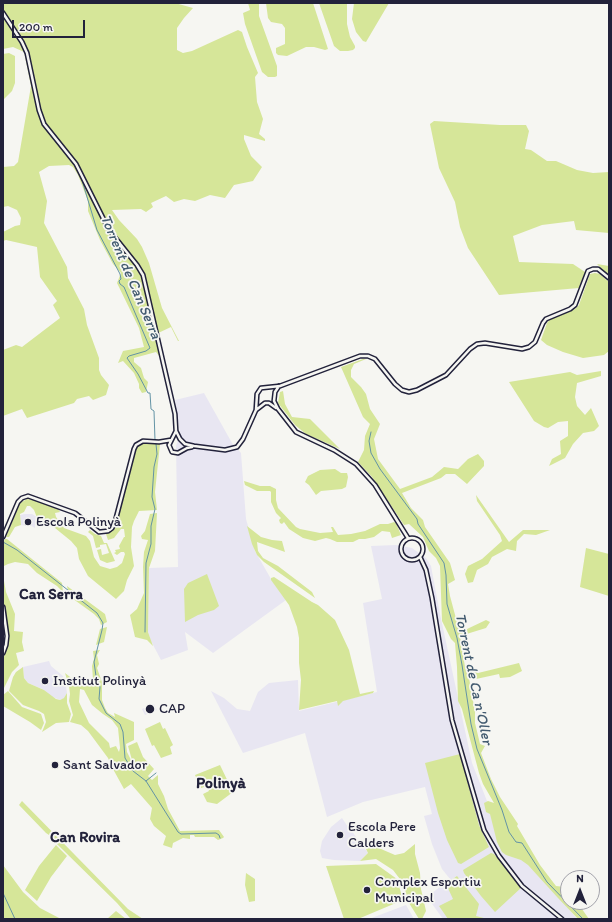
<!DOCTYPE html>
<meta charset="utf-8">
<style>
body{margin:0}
#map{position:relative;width:612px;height:922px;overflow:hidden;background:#f6f6f2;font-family:Itim,sans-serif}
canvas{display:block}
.frame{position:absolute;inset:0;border:4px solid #22223b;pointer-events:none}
.north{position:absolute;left:560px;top:870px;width:40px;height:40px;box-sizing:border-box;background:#f6f6f2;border:1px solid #a1a1a9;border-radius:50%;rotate:0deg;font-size:11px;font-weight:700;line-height:16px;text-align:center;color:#22223b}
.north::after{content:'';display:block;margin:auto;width:14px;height:18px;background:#22223b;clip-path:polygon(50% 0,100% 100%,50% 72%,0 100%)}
.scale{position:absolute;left:12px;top:20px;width:73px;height:18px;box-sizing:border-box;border:2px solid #22223b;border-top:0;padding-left:5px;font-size:12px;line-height:14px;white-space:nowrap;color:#22223b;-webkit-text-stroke:3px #f6f6f2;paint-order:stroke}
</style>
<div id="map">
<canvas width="612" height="922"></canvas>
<div class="frame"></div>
<div class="north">N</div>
<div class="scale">200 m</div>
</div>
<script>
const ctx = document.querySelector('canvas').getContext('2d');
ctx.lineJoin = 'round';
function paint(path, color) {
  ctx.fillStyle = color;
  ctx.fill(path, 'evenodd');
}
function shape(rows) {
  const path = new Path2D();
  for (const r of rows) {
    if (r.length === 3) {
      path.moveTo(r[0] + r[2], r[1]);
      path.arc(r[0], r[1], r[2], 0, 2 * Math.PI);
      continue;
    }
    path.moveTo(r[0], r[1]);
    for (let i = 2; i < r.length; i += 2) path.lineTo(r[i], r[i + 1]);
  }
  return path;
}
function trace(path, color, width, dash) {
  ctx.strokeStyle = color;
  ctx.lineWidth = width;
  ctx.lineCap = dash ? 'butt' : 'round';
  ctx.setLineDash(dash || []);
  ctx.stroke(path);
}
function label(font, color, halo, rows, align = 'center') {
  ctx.font = font + ' Itim,sans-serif';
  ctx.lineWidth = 3.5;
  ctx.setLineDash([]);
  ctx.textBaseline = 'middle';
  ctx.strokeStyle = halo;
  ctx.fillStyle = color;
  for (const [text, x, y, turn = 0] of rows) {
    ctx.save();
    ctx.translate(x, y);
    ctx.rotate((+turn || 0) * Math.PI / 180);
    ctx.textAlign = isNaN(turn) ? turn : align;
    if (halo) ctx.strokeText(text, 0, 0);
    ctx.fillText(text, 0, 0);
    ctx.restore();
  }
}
paint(shape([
 [204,393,232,443,241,453,246,519,255,551,271,579,286,600,213,653,185,632,188,650,161,660,151,641,148,632,149,568,178,567,176,446,180,434,175,400],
 [25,514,32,514,37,517,37,520,35,521,35,528,28,524,27,526,21,525,20,515],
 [396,545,412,548,426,558,431,566,440,614,472,763,487,801,524,860,560,898,577,919,443,919,427,897,450,879,442,869,432,844,424,816,432,814,425,787,363,802,327,817,305,733,243,753,211,691,224,698,237,709,250,711,258,692,269,683,298,680,299,711,377,692,363,603,382,599,371,546],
 [49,661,51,666,63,676,66,686,67,693,65,698,60,700,50,696,44,690,28,683,24,678,23,667],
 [154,704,157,710,145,715,142,709],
 [342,818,350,830,351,830,368,853,360,861,334,860,322,858,320,851,322,841,331,827],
 [406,905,414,919,369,919]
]), '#e8e6f2');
paint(shape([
 [3,3,175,3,193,8,184,18,177,28,177,50,183,53,192,51,238,30,242,32,247,47,258,73,255,77,257,102,263,119,259,134,265,139,265,141,244,135,244,139,251,156,262,167,253,181,234,185,225,198,210,195,195,201,184,199,174,202,166,196,151,203,153,207,146,212,141,209,112,210,119,220,137,239,142,247,149,263,162,308,179,341,178,341,171,327,154,335,160,357,156,352,134,358,134,362,141,368,144,378,148,382,146,392,142,393,139,388,139,384,134,373,123,361,118,363,123,351,144,347,139,328,117,283,121,273,113,264,100,240,88,211,88,201,78,175,73,167,69,165,49,166,39,172,47,201,44,223,67,267,68,278,84,309,87,325,99,358,99,370,101,375,109,385,106,395,93,400,89,396,77,399,74,403,27,418,22,409,3,416,3,350,16,345,22,347,60,318,53,305,57,301,40,277,37,247,6,240,3,241,3,232,15,226,20,225,21,218,17,210,8,206,3,207,3,167,14,166,18,162,31,86,24,52,13,47,3,49],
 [248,3,259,3,259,16,277,66,277,76,275,77,268,77,262,72,245,24,243,13,250,10],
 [266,3,313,3,328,49,325,50,314,47,306,47,287,56,278,55,276,53,276,48,285,44,285,28,282,24,271,22,268,18],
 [319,3,347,3,347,24,350,37,355,46,355,48,353,50,348,51,340,51,334,46],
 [354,3,389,3,366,42,363,41,356,32,352,19],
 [9,53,15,56,15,83,12,91,3,100,3,54],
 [434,121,500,125,526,125,529,131,525,149,531,150,547,161,556,161,577,170,593,173,609,172,609,233,576,230,574,221,542,225,513,236,519,262,573,264,585,272,579,288,499,295,468,248,460,227,455,202,439,168,430,124],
 [597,264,609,266,609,276],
 [595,273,600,274,609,282,609,351,604,355,583,358,563,352,547,345,541,340,547,323,550,319,575,309,579,305,590,274],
 [363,359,366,359,354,364,351,370,351,377,361,387,366,394,370,409,380,424,374,439,378,459,400,489,432,477,444,467,458,469,468,459,478,454,484,461,484,466,467,484,455,474,446,474,441,478,402,493,411,508,423,520,425,527,450,563,455,580,448,584,450,596,458,626,467,629,486,620,490,622,486,628,460,636,465,667,469,678,475,712,475,723,480,744,485,746,481,753,491,779,500,797,518,824,517,826,540,865,556,886,565,887,568,891,568,902,577,902,589,919,578,919,558,898,528,865,521,860,506,855,502,852,497,842,490,814,486,812,484,803,488,801,494,803,483,784,479,773,462,709,458,701,457,667,455,643,451,639,442,621,440,566,436,558,429,551,423,537,409,524,404,525,372,477,358,462,364,450,365,436,370,424,363,417,341,367],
 [601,371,601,376,577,383,575,397,577,406,585,415,591,408,599,426,594,431,583,433,573,444,565,458,549,466,552,459,561,454,560,441,568,436,568,421,558,422,548,428,544,427,534,421,509,382,570,372,577,375],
 [283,391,285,404,292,417,310,419,340,449,306,434,295,425,278,403,280,392],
 [143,443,160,444,155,492,157,510,139,511,134,521,132,527,131,547,134,566,127,580,124,591,116,599,88,576,79,559,77,548,71,541,55,528,51,520,38,520,34,510,30,506,27,506,24,512,20,514,21,525,15,527,9,537,6,537,20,503,27,499,33,500,58,509,60,512,55,513,56,517,64,528,86,536,90,541,94,557,100,566,110,569,117,567,122,563,125,554,124,552,121,552,117,555,114,553,116,552,115,550,120,549,119,546,124,537,125,537,124,529,121,529,114,538,108,540,106,534,114,528,117,523,136,449,138,445],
 [335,469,341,473,347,473,348,477,346,487,342,489,321,491,316,495,309,485,305,482,308,476,320,470],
 [244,481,260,486,270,486,276,489,276,500,278,508,296,527,300,529,320,533,333,532,331,527,333,527,338,535,351,534,365,531,380,524,388,524,394,522,396,523,401,535,392,538,390,532,382,531,374,537,365,539,359,539,353,542,337,542,330,539,326,538,315,541,303,538,289,529,284,522,282,524,280,523,279,520,281,518,276,513,271,502,271,492,270,491,257,491,245,485],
 [476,495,509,542,523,530,550,530,536,535,524,534,517,541,516,551,507,549,492,557,488,564,477,570,473,582,468,583,465,574,468,566,482,559,502,541,500,535,477,501],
 [157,513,155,551,149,568,148,632,153,646,147,640,135,637,130,615,137,609,144,593,143,567,144,552,148,540,142,539,141,536,145,531,150,514],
 [247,526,261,537,272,540,282,541,285,552,257,542,258,551,263,558,278,566,312,592,315,598,264,562,257,555,252,544],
 [90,530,95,534,101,536,104,543,107,543,115,561,107,563,100,560,97,550,101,549,102,555,109,553,106,544,100,545,100,547,96,548,93,536,88,532],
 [5,539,7,539,62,583,63,592,57,586,37,573,28,564,15,562,8,564,4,566,3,569,3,543],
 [586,548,609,554,609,596,580,587],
 [207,574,219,606,214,610,198,615,185,622,184,589,188,583],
 [3,575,6,592,15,614,14,631,23,632,22,642,24,651,16,653,19,665,12,672,3,690,3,659,8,646,8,638,3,600],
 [274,577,312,602,318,605,335,620,349,650,360,694,374,691,373,693,343,701,338,706,337,701,299,710,301,680,299,663,299,638,297,627,289,605,271,580,271,578],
 [67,586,105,614,107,622,101,625,99,619,94,614,69,596],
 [107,627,104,642,96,645,100,629],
 [100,650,97,655,99,664,97,668,102,682,102,700,105,708,108,713,115,717,114,713,134,722,134,740,126,744,127,752,131,760,136,763,132,760,128,746,137,742,143,757,154,769,148,776,140,768,152,780,158,775,158,784,164,796,168,809,180,831,219,830,224,837,223,838,218,840,214,837,195,837,194,835,190,835,190,839,183,838,173,843,172,848,163,845,166,836,154,826,150,819,152,808,131,784,124,789,113,769,108,758,88,731,81,725,70,722,73,715,69,701,70,694,69,686,65,673,79,684,85,682,87,686,90,684,89,681,93,679,92,666,94,659,93,651],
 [80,689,84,690,92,705,103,714,112,720,118,728,120,748,119,752,116,746,110,748,109,743,89,723,79,702],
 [519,663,522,671,510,677,500,678,499,674,476,679,473,670,478,673],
 [23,667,24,678,28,683,44,690,56,699,60,700,64,698,67,693,67,703,71,714,69,722,56,723,42,732,46,722,44,714,39,711,23,705,9,691,13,677,16,672],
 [8,691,22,707,41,714,44,723,41,730,30,722,3,706,3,695],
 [160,722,163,729,165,728,173,745,170,747,172,754,161,758,154,745,152,746,145,729],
 [460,754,479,825,489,847,461,864,458,863,447,840,438,813,425,763],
 [220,765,233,792,217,804,207,802,203,794,209,791,207,786,201,788,195,775],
 [22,801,128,909,143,919,131,919,129,917,117,903,61,848,49,836,49,835,46,833,19,805],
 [415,844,415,854,420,873,421,889,426,911,422,919,419,919,409,903,403,883,393,870,376,859,360,861,368,853,366,849,374,846,395,855,404,853],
 [56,845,67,856,51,877,37,901,25,890,39,866],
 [491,853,494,854,522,887,495,912,481,896,464,873,463,870],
 [376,864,397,879,403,900,358,919,344,919,326,866],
 [3,865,23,892,40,908,61,919,3,919],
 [246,873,255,879,255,901,249,902,245,885],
 [457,876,479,904,476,916,488,919,448,919,439,906,453,899,446,884],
 [116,911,126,919,107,919]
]), '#d6e699');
trace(shape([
 [81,177,97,230,120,274,121,279,119,281,120,284,124,287,150,348,146,351,129,356,127,358,138,374,148,393,150,393,151,409,154,411,155,440],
 [371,432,369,441,371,453,380,469,417,519,418,524,444,563,446,575,447,604,457,638,462,665,471,724,477,749,502,810,509,832,516,842,522,843,547,882,583,919],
 [3,542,17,550,97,613,103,623,102,630,94,662,96,676,100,687,99,699,106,713,120,724,123,732,125,758,133,771,146,781,178,832,181,834,216,833,219,835,220,838],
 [145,632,146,563,151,544,151,526,155,509,152,497,154,467,157,454,156,444],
 [146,781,156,773],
 [3,893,15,919]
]), '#6393a5', 1);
const secondary = shape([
 [3,13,22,42,27,53,39,110,44,124,76,164,109,230,137,265,143,275,175,414,176,431,180,439,185,444,194,446,225,450,237,447,243,439,256,410,257,394,261,388,280,386,360,356,368,356,375,359,395,384,402,390,409,392,417,390,446,375,470,349,477,344,485,343,522,349,529,347,535,342,543,323,546,319,570,309,575,305,588,271,593,269,598,269,609,278],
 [279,386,275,392,274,401,278,409,296,432,334,450,356,464,375,485,408,538],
 [256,410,265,403,269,403,276,408],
 [176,431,169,445,172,452,178,453,187,448,192,447],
 [3,537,18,502,22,498,28,496,75,513,99,532,108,531,112,528,115,522,134,449,136,445,143,441,159,442,171,440],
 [412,549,11],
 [420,557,426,570,432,598,452,720,484,830,499,856,522,886,562,919],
 [3,607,7,636,6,645,3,653]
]);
trace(secondary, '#22223b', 5.5);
trace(secondary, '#f6f6f2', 2.5);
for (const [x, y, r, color] of [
 [28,522,4,"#22223b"],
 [45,681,4,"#22223b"],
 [150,709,5,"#22223b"],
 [55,765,4,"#22223b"],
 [340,835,4,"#22223b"],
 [367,890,4,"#22223b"]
]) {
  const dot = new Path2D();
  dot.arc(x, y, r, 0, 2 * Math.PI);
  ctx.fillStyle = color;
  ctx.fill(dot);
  trace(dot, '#f6f6f2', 1.5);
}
label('14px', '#22223b', '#f6f6f2', [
 ["Escola Polinyà",36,522],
 ["Institut Polinyà",53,681],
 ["CAP",159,709],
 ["Sant Salvador",63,765],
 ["Escola Pere",348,827],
 ["Calders",348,843],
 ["Complex Esportiu",375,882],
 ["Municipal",375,898]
], 'left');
label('italic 15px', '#435b70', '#f6f6f2', [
 ["Torrent de Can Serra",130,277,67],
 ["Torrent de Ca n'Oller",473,679,78]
]);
label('bold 15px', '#22223b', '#f6f6f2', [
 ["Can Serra",51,595],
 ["Can Rovira",85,838]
]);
label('bold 16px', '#22223b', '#f6f6f2', [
 ["Polinyà",221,784]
]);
</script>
